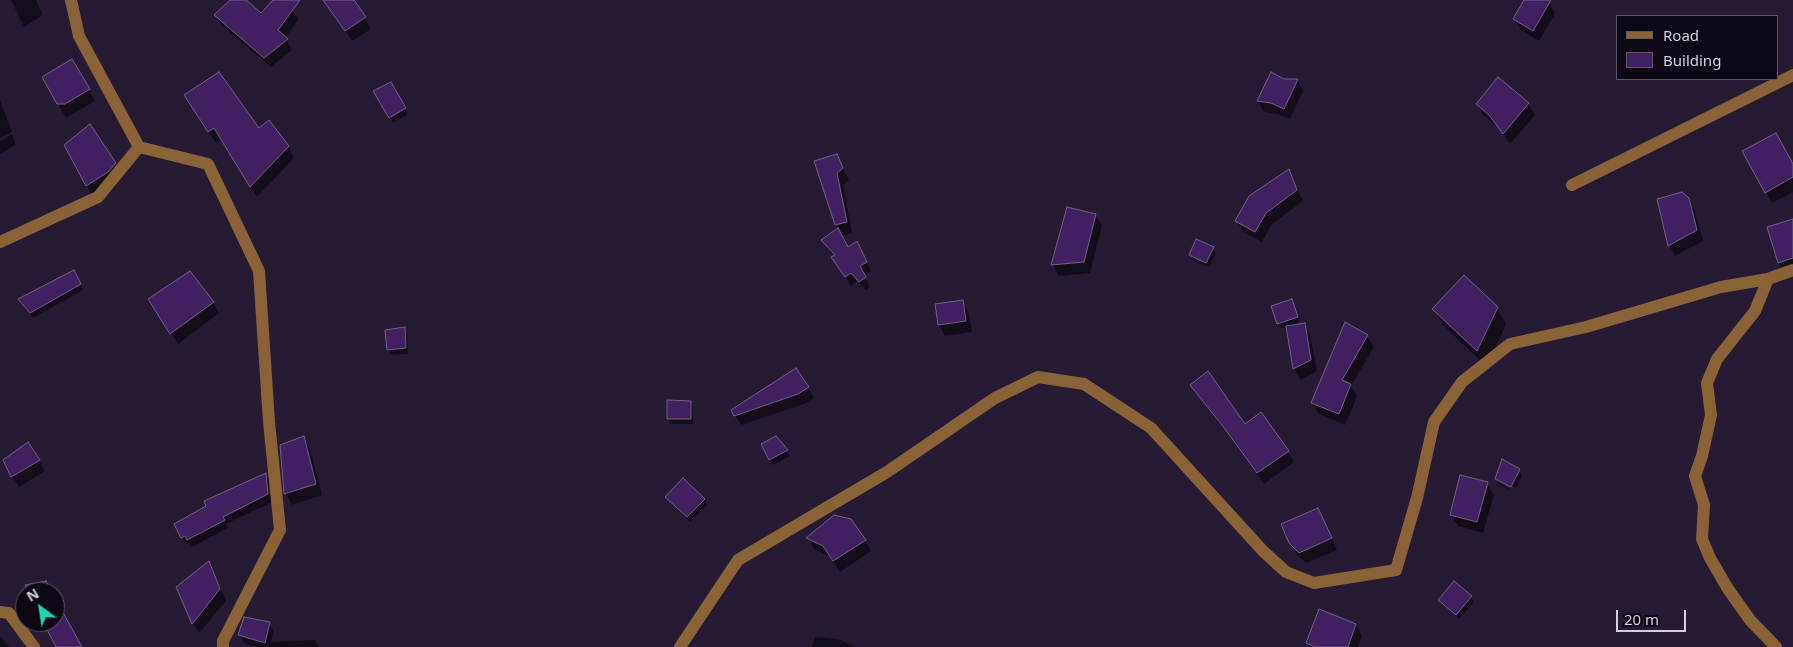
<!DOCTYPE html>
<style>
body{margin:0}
#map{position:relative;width:1793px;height:647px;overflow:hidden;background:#261b33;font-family:"Noto Sans",sans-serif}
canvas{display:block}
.legend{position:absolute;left:1616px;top:15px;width:162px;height:65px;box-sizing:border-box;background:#0d0813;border:1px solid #5d5765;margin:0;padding:6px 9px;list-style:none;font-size:15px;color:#d5cedf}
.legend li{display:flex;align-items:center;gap:10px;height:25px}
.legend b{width:25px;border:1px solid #5d5765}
.north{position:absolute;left:15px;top:582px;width:50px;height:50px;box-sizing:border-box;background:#0d0813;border:1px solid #5d5765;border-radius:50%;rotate:329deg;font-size:14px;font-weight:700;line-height:20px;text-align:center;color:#d5cedf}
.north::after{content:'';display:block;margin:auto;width:18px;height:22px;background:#1cd5b1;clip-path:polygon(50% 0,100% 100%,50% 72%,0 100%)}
.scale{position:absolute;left:1616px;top:610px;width:70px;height:22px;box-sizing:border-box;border:2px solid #d5cedf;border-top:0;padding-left:6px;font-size:15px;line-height:18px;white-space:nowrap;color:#d5cedf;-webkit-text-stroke:4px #0d0813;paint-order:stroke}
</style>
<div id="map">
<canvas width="1793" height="647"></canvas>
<ul class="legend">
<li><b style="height:6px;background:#896337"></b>Road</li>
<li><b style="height:14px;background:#412062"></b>Building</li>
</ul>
<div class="north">N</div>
<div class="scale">20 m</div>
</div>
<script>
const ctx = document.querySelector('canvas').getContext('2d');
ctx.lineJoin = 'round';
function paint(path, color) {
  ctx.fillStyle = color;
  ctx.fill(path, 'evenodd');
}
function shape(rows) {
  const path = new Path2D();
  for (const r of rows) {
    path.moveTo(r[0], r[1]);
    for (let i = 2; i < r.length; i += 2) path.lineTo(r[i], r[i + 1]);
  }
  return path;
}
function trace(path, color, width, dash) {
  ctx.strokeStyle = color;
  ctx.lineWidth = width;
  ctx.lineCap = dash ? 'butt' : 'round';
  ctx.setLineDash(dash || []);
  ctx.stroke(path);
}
paint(shape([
 [11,0,36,0,43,15,24,27],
 [231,0,245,0,261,15,275,0,284,0,299,19,285,38,292,50,271,67,221,25,215,15],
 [325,0,353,0,371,29,352,41],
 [1525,0,1543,0,1549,3,1555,14,1539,41,1521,30,1514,19],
 [71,61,95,101,66,118,44,78],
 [1284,80,1297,80,1303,91,1290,119,1278,114,1264,112,1258,101],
 [390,84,408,114,393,123,375,92],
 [0,100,12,132,0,138],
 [1477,104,1528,104,1535,115,1510,144,1497,126,1483,115],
 [192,106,259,130,288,147,294,158,257,197,222,139,216,143],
 [12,134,16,145,0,154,0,141],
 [66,145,115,163,121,175,93,197],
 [1744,152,1793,166,1793,192,1772,203],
 [836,155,849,180,843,185,852,233,841,236,848,248,862,252,871,271,864,276,870,287,866,290,857,281,851,286,823,240,839,229,815,162],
 [1288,171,1303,201,1272,224,1262,242,1243,232,1237,221],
 [1688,199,1695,211,1703,241,1675,256,1669,245],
 [1067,208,1096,215,1102,226,1090,273,1059,276,1053,265],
 [1793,220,1793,271,1785,274,1779,263,1768,228],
 [1213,248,1216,253,1209,267,1193,261,1190,255],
 [73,271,83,290,33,318,23,304],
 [1292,300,1300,322,1294,326,1304,324,1310,335,1317,371,1301,380,1294,369,1287,327,1281,328,1278,323],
 [213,302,219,313,178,344,156,310],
 [963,302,969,313,972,332,945,336,939,325],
 [1497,308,1506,324,1487,367,1443,325,1434,309],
 [1346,324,1367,336,1374,347,1351,386,1357,396,1345,425,1319,414,1312,403],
 [404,329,407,334,408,354,392,355,388,350],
 [796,369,814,398,804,404,741,425,735,415],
 [1192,385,1244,426,1287,451,1294,462,1264,484],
 [690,402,693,407,693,424,671,424,668,419],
 [775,437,790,456,773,465,763,445],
 [303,438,310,449,322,495,292,505,286,494,281,446],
 [39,460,45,471,19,487,12,476],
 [1519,470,1522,476,1516,488,1498,480,1498,482,1514,492,1499,485,1496,479],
 [266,475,270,482,272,502,226,524,228,528,192,547,190,543,186,544,175,524],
 [1487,484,1494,495,1483,533,1458,526,1451,515],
 [666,497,704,499,707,505,690,522],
 [1317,509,1337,550,1306,563,1297,555,1290,543],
 [808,538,865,540,871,551,840,572,830,557,814,549],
 [209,563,226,601,199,633,193,623],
 [1471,597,1474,602,1459,619,1440,600],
 [269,623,274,631,271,642,315,640,319,647,255,647,244,643,240,635],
 [1356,625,1362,636,1358,647,1309,647,1307,643],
 [0,636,9,647,0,647],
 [815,637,838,639,856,647,812,647]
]), '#0007');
const building = shape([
 [230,0,246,0,261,13,273,0,300,0,278,30,288,39,264,58,214,15,230,0],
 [323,0,354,0,366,17,345,31,323,0],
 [1524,0,1551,0,1533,31,1513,19,1524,0],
 [72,59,90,89,65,104,57,104,42,77,72,59],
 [219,72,259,128,269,120,289,146,250,187,214,128,208,132,184,95,219,72],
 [1271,72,1284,79,1298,79,1284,109,1271,103,1257,101,1271,72],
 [1498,77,1529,103,1503,134,1489,115,1476,104,1498,77],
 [391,82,406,108,389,118,373,91,391,82],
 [90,124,116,163,108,172,86,186,64,145,90,124],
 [1776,133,1793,164,1793,177,1765,193,1742,151,1776,133],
 [837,154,843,168,837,173,847,222,835,225,814,161,837,154],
 [1289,169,1297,190,1266,213,1255,232,1235,221,1249,196,1289,169],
 [1682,192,1689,198,1697,230,1668,246,1657,199,1682,192],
 [1067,207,1096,214,1084,262,1051,265,1067,207],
 [1793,219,1793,258,1778,263,1767,227,1793,219],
 [838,228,848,247,857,241,867,262,860,266,866,277,859,282,851,273,845,277,831,257,835,255,821,240,838,228],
 [1196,239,1214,247,1206,263,1189,255,1196,239],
 [74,270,81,284,30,313,18,299,74,270],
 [190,271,214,302,170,334,148,299,190,271],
 [1464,275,1498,307,1477,351,1432,309,1464,275],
 [1292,299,1298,317,1277,324,1271,306,1292,299],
 [963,300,966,321,938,325,935,304,963,300],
 [1345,322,1368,335,1342,380,1351,384,1339,414,1311,403,1345,322],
 [1305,323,1311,360,1293,369,1286,326,1305,323],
 [405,327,406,348,387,350,385,330,405,327],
 [796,368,809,387,798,394,734,416,731,410,796,368],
 [1208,371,1245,424,1261,412,1289,451,1257,473,1222,425,1190,385,1208,371],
 [667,400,691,401,691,419,667,419,667,400],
 [304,436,316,484,284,494,280,445,304,436],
 [776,436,788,450,769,460,761,444,776,436],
 [28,442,40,460,11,477,3,460,28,442],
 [1502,459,1520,469,1511,487,1495,479,1502,459],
 [266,473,268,494,223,517,225,520,187,540,185,536,181,538,174,524,206,506,204,501,266,473],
 [1460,475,1488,482,1477,522,1450,515,1460,475],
 [683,478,705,499,687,517,665,497,683,478],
 [1318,508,1332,538,1299,553,1289,543,1281,524,1318,508],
 [834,515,851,519,866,540,833,561,823,546,806,538,834,515],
 [209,561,220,589,192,624,176,587,209,561],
 [46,581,52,592,29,592,25,585,46,581],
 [1454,581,1472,596,1456,615,1438,600,1454,581],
 [55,597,66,618,82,647,56,647,43,622,55,622,55,597],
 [1319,609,1356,624,1348,647,1315,647,1306,643,1319,609],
 [244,617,270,622,265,643,238,635,244,617]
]);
paint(building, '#412062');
trace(building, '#6e627f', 1);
trace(shape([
 [71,0,79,36,139,147,208,164,259,271,269,422,280,530,223,641,223,647],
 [1572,185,1793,75],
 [0,242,98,197,139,147],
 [1768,279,1755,311,1717,359,1707,383,1711,415,1702,456,1695,476,1704,505,1702,539,1710,558,1728,589,1750,620,1776,647],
 [0,612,9,613,34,647],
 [680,647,738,560,887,472,995,398,1038,377,1084,384,1151,428,1263,551,1286,572,1314,583,1396,570,1417,498,1434,422,1462,382,1510,344,1586,327,1721,287,1768,279,1793,270]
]), '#896337', 12);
</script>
